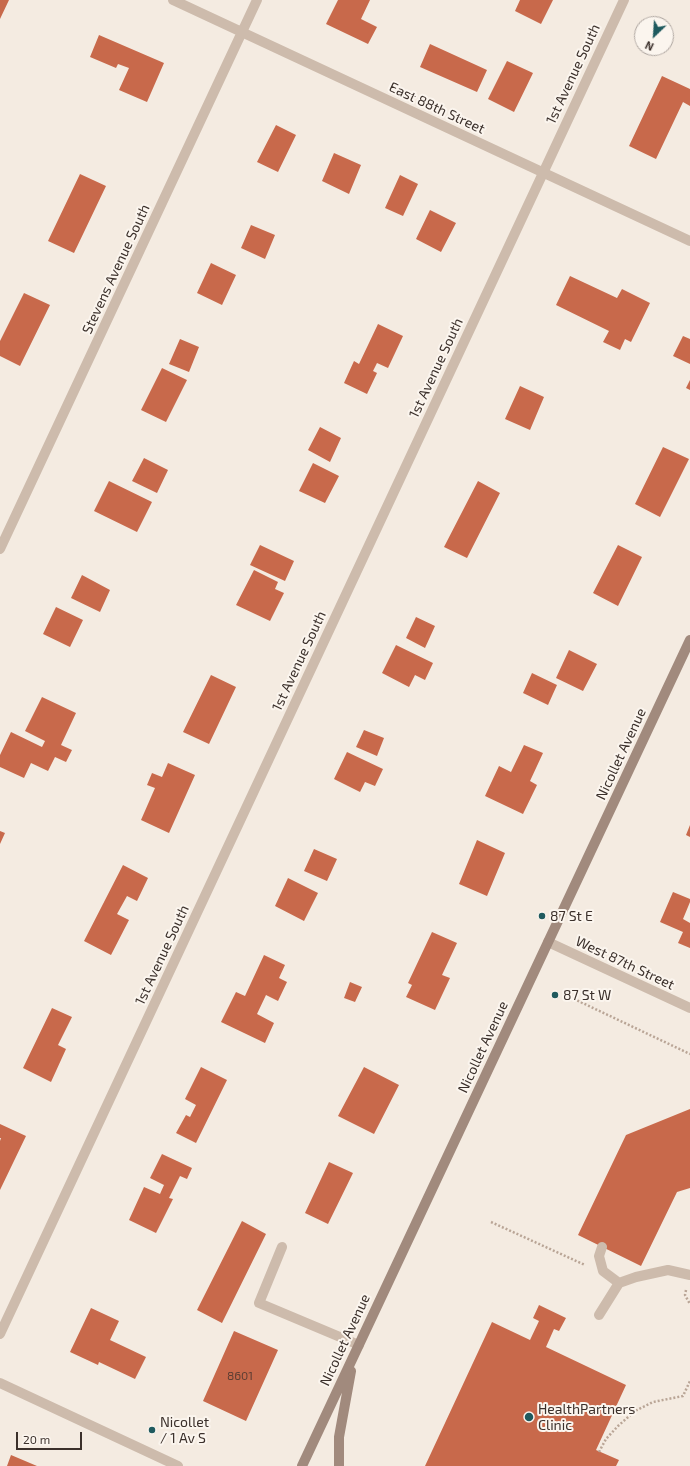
<!DOCTYPE html>
<style>
body{margin:0}
#map{position:relative;width:690px;height:1466px;overflow:hidden;background:#f4ebe1;font-family:"Exo 2",sans-serif}
canvas{display:block}
.north{position:absolute;left:634px;top:16px;width:40px;height:40px;box-sizing:border-box;background:#fbf5ee;border:1px solid #aea6a0;border-radius:50%;rotate:205deg;font-size:11px;font-weight:700;line-height:16px;text-align:center;color:#3b302b}
.north::after{content:'';display:block;margin:auto;width:14px;height:18px;background:#1f5a5e;clip-path:polygon(50% 0,100% 100%,50% 72%,0 100%)}
.scale{position:absolute;left:16px;top:1432px;width:66px;height:18px;box-sizing:border-box;border:2px solid #3b302b;border-top:0;padding-left:5px;font-size:12px;line-height:14px;white-space:nowrap;color:#3b302b;-webkit-text-stroke:3px #fbf5ee;paint-order:stroke}
</style>
<div id="map">
<canvas width="690" height="1466"></canvas>
<div class="north">N</div>
<div class="scale">20 m</div>
</div>
<script>
const ctx = document.querySelector('canvas').getContext('2d');
ctx.lineJoin = 'round';
function paint(path, color) {
  ctx.fillStyle = color;
  ctx.fill(path, 'evenodd');
}
function shape(rows) {
  const path = new Path2D();
  for (const r of rows) {
    path.moveTo(r[0], r[1]);
    for (let i = 2; i < r.length; i += 2) path.lineTo(r[i], r[i + 1]);
  }
  return path;
}
function trace(path, color, width, dash) {
  ctx.strokeStyle = color;
  ctx.lineWidth = width;
  ctx.lineCap = dash ? 'butt' : 'round';
  ctx.setLineDash(dash || []);
  ctx.stroke(path);
}
function label(font, color, halo, rows, align = 'center') {
  ctx.font = font + ' "Exo 2",sans-serif';
  ctx.lineWidth = 4;
  ctx.setLineDash([]);
  ctx.textBaseline = 'middle';
  ctx.strokeStyle = halo;
  ctx.fillStyle = color;
  for (const [text, x, y, turn = 0] of rows) {
    ctx.save();
    ctx.translate(x, y);
    ctx.rotate((+turn || 0) * Math.PI / 180);
    ctx.textAlign = isNaN(turn) ? turn : align;
    if (halo) ctx.strokeText(text, 0, 0);
    ctx.fillText(text, 0, 0);
    ctx.restore();
  }
}
paint(shape([
 [0,0,9,0,0,19],
 [338,0,370,0,361,19,377,27,368,44,326,24],
 [520,0,553,0,541,24,515,11],
 [99,35,164,63,147,102,119,90,129,68,118,64,116,68,90,57],
 [430,44,487,70,477,92,420,67],
 [507,61,533,73,514,112,488,99],
 [662,76,690,89,690,106,683,102,656,159,629,146],
 [276,125,296,135,278,172,257,162],
 [334,153,361,165,349,194,322,181],
 [80,174,106,186,74,253,48,241],
 [400,175,418,184,403,216,385,208],
 [430,210,456,223,441,252,416,239],
 [251,225,275,235,265,259,241,248],
 [211,263,236,275,222,305,197,293],
 [570,276,617,298,622,289,650,303,631,342,625,339,620,350,603,342,609,331,556,305],
 [24,293,50,305,20,366,0,356,0,341],
 [378,324,403,336,388,368,377,363,373,371,377,373,367,394,344,383,354,361,359,364],
 [683,336,690,339,690,364,673,356],
 [180,339,199,347,189,372,169,364],
 [162,368,187,380,166,422,141,410],
 [690,380,690,390,686,388],
 [520,386,544,397,530,430,505,419],
 [320,427,341,438,330,462,308,450],
 [663,447,689,459,660,517,635,504],
 [144,458,168,470,157,493,132,481],
 [313,463,339,476,325,503,299,491],
 [109,481,152,502,137,532,94,511],
 [478,481,500,493,467,558,444,547],
 [260,545,294,561,285,581,250,565],
 [618,545,642,557,618,606,593,593],
 [254,570,278,582,275,589,284,593,270,621,236,605],
 [82,575,110,590,100,612,71,598],
 [56,607,83,620,70,647,43,634],
 [416,617,435,626,425,648,406,638],
 [396,645,433,663,425,680,415,675,409,687,382,673],
 [569,650,597,664,583,691,556,678],
 [532,673,557,685,548,705,523,693],
 [211,675,236,687,209,744,183,732],
 [42,697,76,713,61,745,72,750,66,762,55,757,48,771,31,763,24,778,0,767,0,755,11,732,42,747,45,741,25,731],
 [364,730,384,738,377,756,356,747],
 [524,745,543,753,530,781,537,785,523,814,485,796,499,766,511,772],
 [347,752,383,769,375,786,365,782,360,792,334,779],
 [168,763,195,775,169,833,141,820,155,788,147,785,152,773,162,777],
 [690,825,690,837,686,835],
 [0,831,5,833,0,844],
 [477,840,505,853,487,896,459,884],
 [314,849,337,859,327,881,304,871],
 [123,865,148,878,137,901,127,896,117,914,129,920,111,955,84,941],
 [288,878,318,893,304,921,275,906],
 [673,892,690,899,690,902,683,919,690,923,690,948,678,943,683,932,660,922],
 [432,932,457,943,442,975,450,978,435,1010,406,997,412,985,408,983],
 [264,955,285,965,279,978,287,982,278,1001,266,995,257,1014,274,1023,265,1043,221,1022,236,992,245,996],
 [350,982,362,987,355,1002,344,998],
 [52,1008,72,1017,58,1045,66,1049,51,1082,23,1068],
 [201,1067,227,1080,196,1143,176,1133,186,1115,190,1117,196,1105,185,1099],
 [364,1067,399,1085,374,1134,338,1116],
 [690,1109,690,1188,677,1192,641,1266,578,1235,626,1135],
 [0,1124,26,1136,0,1190,0,1141,1,1138,0,1138],
 [162,1154,192,1168,187,1179,180,1176,169,1198,173,1199,156,1233,129,1220,144,1187,160,1194,164,1185,150,1178],
 [329,1162,353,1173,328,1224,305,1213],
 [242,1221,266,1234,222,1323,197,1310],
 [539,1305,566,1318,559,1331,554,1329,546,1347,626,1385,596,1450,619,1460,616,1466,425,1466,492,1322,530,1340,539,1321,533,1318],
 [91,1308,119,1321,110,1340,146,1357,135,1379,99,1362,98,1365,70,1352],
 [234,1331,278,1350,246,1421,203,1401],
 [11,1455,37,1466,7,1466]
]), '#c8694b');
trace(shape([
 [570,997,690,1054],
 [491,1222,585,1265],
 [686,1290,685,1295,690,1304],
 [599,1452,606,1439,618,1426,635,1411,653,1402,683,1396,690,1381]
]), '#b9a596', 2.5, [2, 2]);
trace(shape([
 [282,1247,259,1303,359,1345],
 [602,1247,599,1256,603,1271,619,1283],
 [599,1315,619,1283,636,1277,668,1270,690,1275]
]), '#cdbbac', 10);
trace(shape([
 [173,0,690,241],
 [0,549,257,0],
 [548,942,690,1008],
 [0,1334,624,0]
]), '#cdbbac', 10);
trace(shape([
 [0,1383,178,1466]
]), '#cdbbac', 10);
trace(shape([
 [302,1466,690,640],
 [339,1466,339,1437,351,1371]
]), '#a18a7d', 10);
for (const [x, y, r, color] of [
 [542,916,4,"#1f5a5e"],
 [555,995,4,"#1f5a5e"],
 [529,1417,5,"#1f5a5e"],
 [152,1430,4,"#1f5a5e"]
]) {
  const dot = new Path2D();
  dot.arc(x, y, r, 0, 2 * Math.PI);
  ctx.fillStyle = color;
  ctx.fill(dot);
  trace(dot, '#fbf5ee', 1.5);
}
label('12px', '#5e3e33', null, [
 ["8601",240,1376]
]);
label('14px', '#3b302b', '#fbf5ee', [
 ["1st Avenue South",573,74,-65],
 ["East 88th Street",437,108,25],
 ["Stevens Avenue South",116,269,-65],
 ["1st Avenue South",436,368,-65],
 ["1st Avenue South",299,661,-65],
 ["Nicollet Avenue",621,754,-65],
 ["1st Avenue South",162,955,-65],
 ["West 87th Street",625,963,25],
 ["Nicollet Avenue",483,1047,-65],
 ["Nicollet Avenue",345,1340,-65]
]);
label('14px', '#3b302b', '#fbf5ee', [
 ["87 St E",550,916],
 ["87 St W",563,995],
 ["HealthPartners",538,1409],
 ["Clinic",538,1425],
 ["Nicollet",160,1422],
 ["/ 1 Av S",160,1438]
], 'left');
</script>
